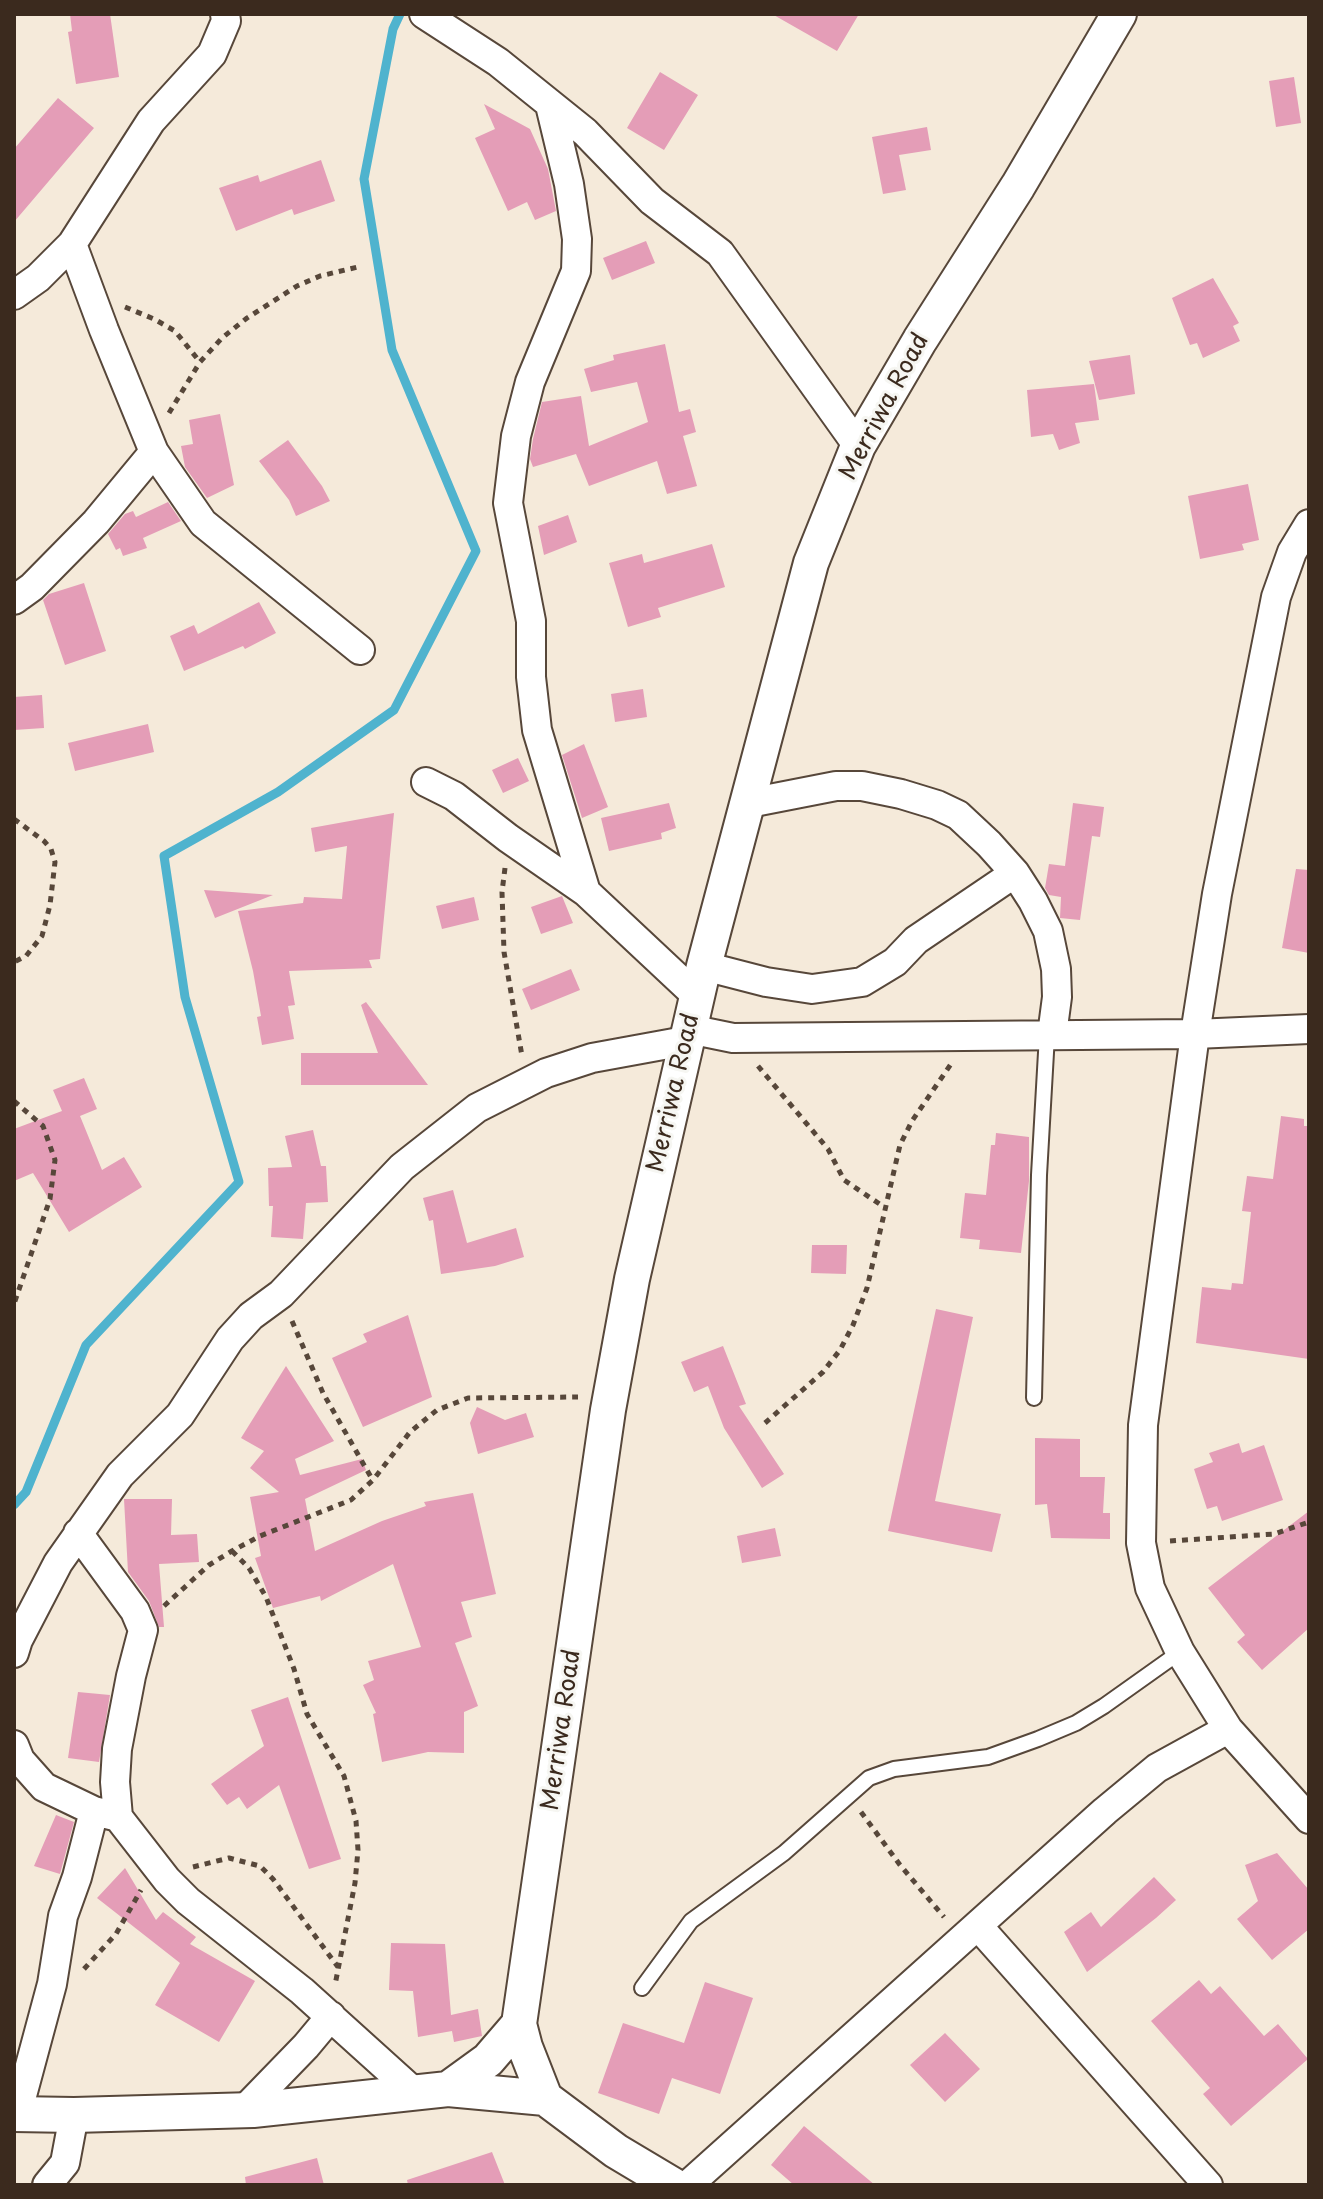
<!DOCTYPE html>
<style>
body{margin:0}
#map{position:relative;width:1323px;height:2199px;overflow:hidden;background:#f5eada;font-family:"Playpen Sans",sans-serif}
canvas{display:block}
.frame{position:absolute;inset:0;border:16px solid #3b2a1e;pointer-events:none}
</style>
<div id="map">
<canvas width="1323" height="2199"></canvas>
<div class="frame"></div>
</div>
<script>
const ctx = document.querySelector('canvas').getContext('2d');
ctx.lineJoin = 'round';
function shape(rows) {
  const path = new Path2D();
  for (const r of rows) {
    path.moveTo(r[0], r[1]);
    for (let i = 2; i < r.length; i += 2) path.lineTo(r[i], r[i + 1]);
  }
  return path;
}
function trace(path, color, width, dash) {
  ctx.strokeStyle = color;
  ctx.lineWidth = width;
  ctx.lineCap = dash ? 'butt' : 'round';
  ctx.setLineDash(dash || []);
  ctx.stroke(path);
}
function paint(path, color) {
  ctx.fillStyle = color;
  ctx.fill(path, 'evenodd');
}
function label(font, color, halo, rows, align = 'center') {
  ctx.font = font + ' "Playpen Sans",sans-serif';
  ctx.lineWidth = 6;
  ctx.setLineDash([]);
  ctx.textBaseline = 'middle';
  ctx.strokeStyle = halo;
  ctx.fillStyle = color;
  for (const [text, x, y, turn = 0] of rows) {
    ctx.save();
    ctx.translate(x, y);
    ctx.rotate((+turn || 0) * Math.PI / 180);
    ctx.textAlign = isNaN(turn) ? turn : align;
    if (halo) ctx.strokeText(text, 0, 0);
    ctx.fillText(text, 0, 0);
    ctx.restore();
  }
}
trace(shape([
 [14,1505,26,1492,86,1345,239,1182,185,997,164,856,278,792,394,710,476,551,392,350,364,179,393,29,400,14]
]), '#4fb3ce', 9);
paint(shape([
 [70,14,110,14,119,77,76,84,68,32,72,31],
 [772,14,859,14,837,51],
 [660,72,698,95,664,150,627,128],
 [1294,77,1301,123,1276,127,1269,81],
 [58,98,94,128,14,222,14,149],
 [484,104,530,129,548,169,556,211,535,220,527,202,508,211,475,138,495,129],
 [927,127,931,150,899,155,906,190,883,194,872,137],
 [321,160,335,201,294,215,292,209,236,231,219,188,258,175,260,182],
 [646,241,655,263,612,280,603,258],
 [1213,278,1239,323,1233,326,1240,341,1203,358,1197,343,1190,345,1172,298],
 [665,344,679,412,690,409,696,432,683,436,697,486,667,494,657,461,589,486,576,454,533,467,530,459,533,439,542,402,581,396,589,446,648,422,637,382,591,392,584,369,614,360,613,355],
 [1130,355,1135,394,1099,400,1089,361],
 [1094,384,1099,420,1075,423,1080,443,1059,450,1053,434,1031,437,1027,390],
 [220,414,234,485,207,498,185,467,181,446,193,444,189,420],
 [288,440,322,486,330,501,296,516,289,500,259,461],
 [1248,484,1259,540,1242,544,1244,550,1200,559,1188,496],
 [168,502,181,521,143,538,147,548,123,556,120,548,116,550,108,534,125,514,133,511,136,517],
 [568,515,577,542,544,555,538,526],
 [712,544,725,587,658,608,661,617,628,627,609,563,642,554,644,563],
 [84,583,106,651,65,665,43,600,49,594],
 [259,602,276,633,245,649,243,646,184,671,170,636,194,625,198,634],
 [643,689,647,717,615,722,611,694],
 [42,695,44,728,14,730,14,697],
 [148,724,154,752,75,771,68,743],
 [584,744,608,807,582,818,562,755],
 [518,758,529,781,503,793,492,770],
 [669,803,676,828,661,833,662,839,609,851,601,818],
 [1073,803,1104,807,1100,837,1092,836,1080,920,1060,918,1061,897,1049,895,1045,888,1049,864,1065,866],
 [394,813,380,959,369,960,372,968,289,971,295,1005,288,1006,294,1039,262,1045,257,1017,261,1016,253,971,238,911,303,903,304,897,342,899,347,846,315,852,311,828],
 [1296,869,1309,870,1309,953,1282,948],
 [204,890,273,895,215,918],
 [562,896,573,923,541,934,531,907],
 [474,897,479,920,442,929,436,906],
 [571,969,580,990,531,1010,522,989],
 [366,1002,428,1085,301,1085,301,1053,378,1053,361,1005],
 [84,1078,97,1109,80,1116,102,1170,124,1157,142,1187,69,1232,33,1173,14,1181,14,1129,62,1111,53,1090],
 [1281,1116,1304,1119,1304,1126,1309,1126,1309,1359,1196,1343,1202,1287,1231,1290,1232,1283,1243,1284,1251,1212,1242,1211,1247,1176,1273,1179],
 [313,1130,321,1166,326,1166,328,1202,306,1203,303,1239,271,1237,273,1206,269,1206,268,1168,292,1167,285,1136],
 [996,1133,1029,1137,1029,1181,1021,1253,979,1249,980,1240,960,1238,965,1193,986,1195,991,1145,995,1145],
 [453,1190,467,1243,516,1228,524,1257,495,1266,441,1274,433,1220,429,1221,423,1198],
 [812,1245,847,1245,846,1274,811,1273],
 [936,1309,973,1317,935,1501,1001,1514,992,1552,888,1531],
 [408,1315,432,1397,363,1427,332,1358,367,1342,363,1334],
 [723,1346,746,1404,739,1406,784,1474,762,1488,724,1428,708,1386,694,1392,681,1362],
 [286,1366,334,1441,295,1459,300,1475,362,1459,366,1470,305,1499,315,1551,382,1521,426,1506,424,1502,473,1493,496,1594,461,1602,472,1637,455,1643,478,1706,464,1712,464,1753,428,1752,382,1762,373,1714,376,1713,363,1685,374,1680,368,1661,421,1647,393,1564,321,1601,320,1596,273,1608,255,1558,261,1556,250,1497,279,1492,250,1468,264,1451,241,1438],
 [477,1407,505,1420,526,1413,534,1437,478,1454,470,1423],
 [1035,1438,1080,1439,1080,1477,1105,1477,1103,1513,1110,1513,1110,1539,1051,1538,1047,1504,1035,1505],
 [1239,1443,1242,1453,1264,1445,1283,1500,1222,1521,1217,1506,1207,1509,1194,1469,1213,1462,1209,1453],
 [124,1499,172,1499,171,1535,197,1534,199,1562,159,1564,164,1627,159,1627,149,1601,128,1572],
 [1309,1511,1309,1628,1262,1670,1237,1642,1245,1635,1208,1588],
 [775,1528,781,1556,742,1563,737,1536],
 [78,1692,110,1695,99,1762,68,1758],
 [288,1697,341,1859,309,1869,279,1785,247,1809,239,1797,227,1805,211,1784,264,1746,251,1710],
 [56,1815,74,1822,60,1874,34,1866],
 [1277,1853,1309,1890,1309,1929,1272,1960,1237,1919,1258,1901,1245,1865],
 [125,1868,156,1920,163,1912,196,1937,190,1944,255,1981,219,2042,155,2005,180,1963,97,1898],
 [1154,1877,1176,1900,1156,1918,1087,1972,1064,1932,1091,1912,1101,1927],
 [391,1943,445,1944,451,2015,478,2009,482,2036,454,2042,452,2031,418,2037,413,1991,389,1990],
 [1199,1980,1211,1994,1220,1986,1264,2036,1278,2024,1308,2059,1231,2126,1203,2094,1210,2088,1151,2021],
 [705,1982,753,1998,720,2094,672,2078,659,2114,598,2093,623,2023,684,2043],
 [945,2033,980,2069,945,2102,910,2065],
 [804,2126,875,2185,794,2185,771,2165],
 [492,2152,505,2185,408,2185,407,2180],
 [317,2158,324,2185,246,2185,245,2177]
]), '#e49db7');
const service = shape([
 [1034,1398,1039,1175,1047,1035],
 [642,1988,691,1921,784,1853,869,1778,894,1769,988,1757,1038,1739,1076,1723,1104,1706,1180,1652]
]);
const minor = shape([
 [424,14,498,62,585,132,652,201,720,253,858,446],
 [550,105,569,184,577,239,576,271,530,382,516,436,508,503,531,621,531,677,537,730,586,892],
 [72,244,104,330,154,452,203,523,360,650],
 [14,295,38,278,72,244,151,121,212,54,226,21,225,14],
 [1309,524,1292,552,1276,597,1217,894,1195,1034,1143,1425,1141,1543,1150,1588,1180,1652,1228,1729,1309,1819],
 [14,600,32,587,96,522,154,452],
 [426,782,454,796,508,838,586,892,697,996],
 [749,803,836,786,862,786,901,794,937,805,958,815,989,844,1015,873,1033,901,1048,931,1056,969,1057,997,1052,1035],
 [704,966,766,982,812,989,862,982,895,962,916,940,1015,873],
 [689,1029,733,1038,1195,1034,1309,1029],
 [78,1533,135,1611,143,1630,131,1676,117,1749,115,1782,118,1817],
 [14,1653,18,1640,58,1563,120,1475,180,1415,230,1339,251,1316,281,1294,402,1167,477,1108,546,1073,592,1058,685,1041],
 [14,1745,20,1760,44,1787,94,1811,118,1817,167,1880,188,1901,302,1991,415,2093],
 [978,1926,1208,2185],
 [243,2111,306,2046,331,2016],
 [17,2114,52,1984,63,1916,77,1877,94,1811],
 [47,2185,65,2163,74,2115],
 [688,2185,1105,1811,1157,1768,1228,1729]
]);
const tertiary = shape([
 [448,2089,488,2060,519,2024],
 [14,2114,74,2115,253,2110,448,2089,545,2098],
 [673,2185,616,2151,545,2098,525,2047,519,2024,608,1410,632,1279,704,966,811,563,858,446,920,340,1018,186,1119,14]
]);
trace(service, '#57473a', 18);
trace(minor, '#57473a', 32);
trace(tertiary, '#57473a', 38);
trace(shape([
 [125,307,154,319,175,331,200,362],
 [169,413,200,362,222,338,247,318,297,286,320,276,358,267],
 [14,819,44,841,51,849,55,862,50,905,42,936,26,956,14,962],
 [505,868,502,892,504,952,522,1056],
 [758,1066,828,1149,844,1180,884,1207],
 [14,1101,43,1126,55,1160,50,1199,14,1304],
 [292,1321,323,1393,372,1479],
 [765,1423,823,1372,840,1350,853,1325,867,1288,900,1145,912,1121,951,1064],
 [1170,1541,1274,1534,1309,1522],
 [232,1551,249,1568,266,1597,294,1669,307,1714,344,1776,356,1821,358,1850,355,1883,335,1985],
 [164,1606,209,1565,232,1551,260,1536,351,1500,373,1480,410,1432,437,1410,468,1398,578,1397],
 [861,1812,900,1865,944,1917],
 [193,1867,229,1858,260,1866,273,1879,338,1967],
 [84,1969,116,1934,141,1890]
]), '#57473a', 5, [6, 6]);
trace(service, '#fff', 14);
trace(minor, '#fff', 28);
trace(tertiary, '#fff', 34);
label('24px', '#3b2a1e', '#f6f6f2', [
 ["Merriwa Road",885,407,-62],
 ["Merriwa Road",674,1093,-77],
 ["Merriwa Road",562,1730,-82]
]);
</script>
